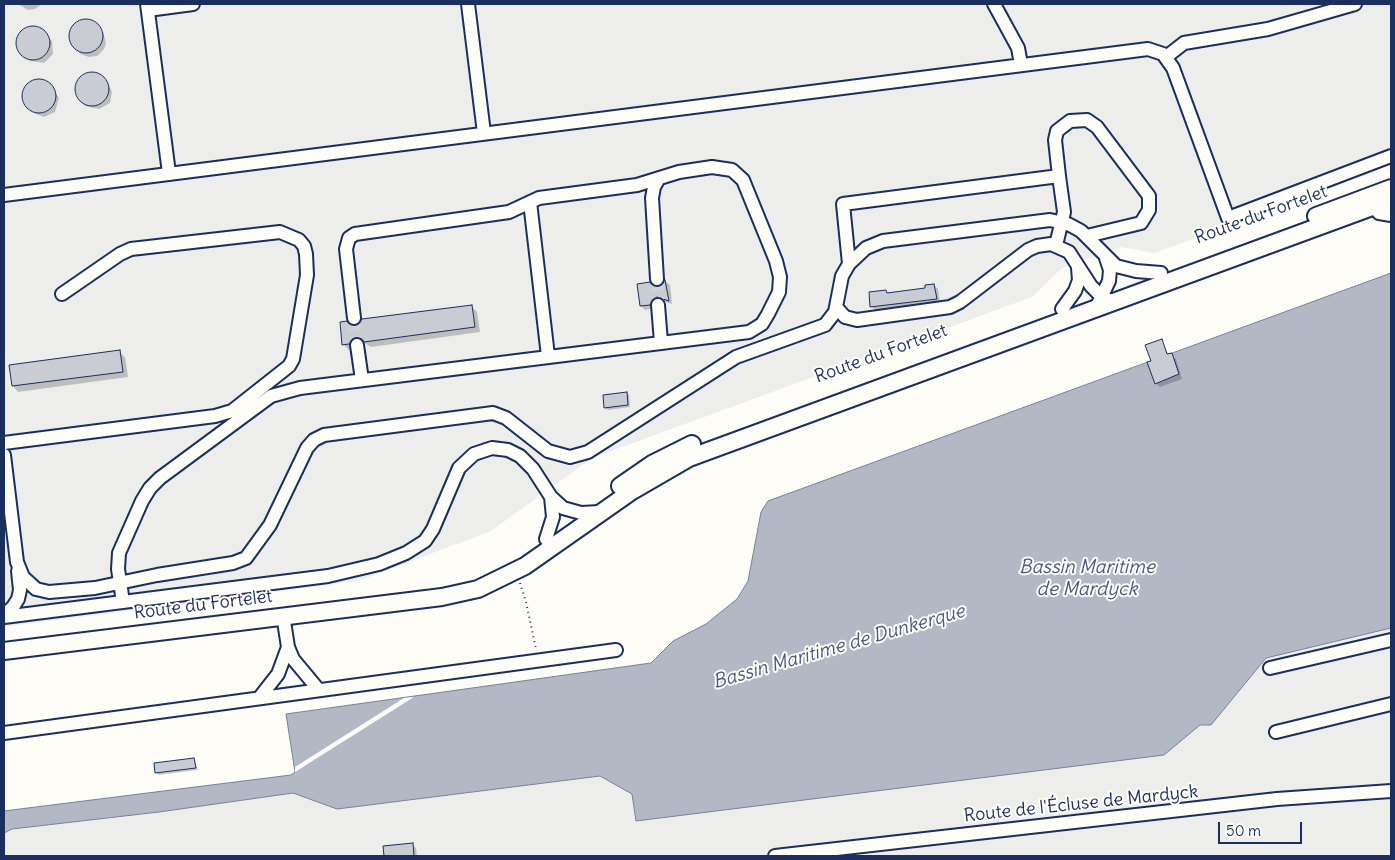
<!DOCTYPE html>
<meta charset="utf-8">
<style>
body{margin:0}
#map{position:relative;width:1395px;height:860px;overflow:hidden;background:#fdfcf7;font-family:Delius,sans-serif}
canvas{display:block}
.frame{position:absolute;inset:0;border:5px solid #1b2f5e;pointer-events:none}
.scale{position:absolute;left:1218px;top:822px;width:84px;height:22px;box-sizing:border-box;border:2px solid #1b2f5e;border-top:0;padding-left:6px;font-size:15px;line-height:18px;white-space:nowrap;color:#1b2f5e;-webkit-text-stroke:4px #fdfcf7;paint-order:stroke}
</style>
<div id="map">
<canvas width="1395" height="860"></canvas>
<div class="frame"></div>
<div class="scale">50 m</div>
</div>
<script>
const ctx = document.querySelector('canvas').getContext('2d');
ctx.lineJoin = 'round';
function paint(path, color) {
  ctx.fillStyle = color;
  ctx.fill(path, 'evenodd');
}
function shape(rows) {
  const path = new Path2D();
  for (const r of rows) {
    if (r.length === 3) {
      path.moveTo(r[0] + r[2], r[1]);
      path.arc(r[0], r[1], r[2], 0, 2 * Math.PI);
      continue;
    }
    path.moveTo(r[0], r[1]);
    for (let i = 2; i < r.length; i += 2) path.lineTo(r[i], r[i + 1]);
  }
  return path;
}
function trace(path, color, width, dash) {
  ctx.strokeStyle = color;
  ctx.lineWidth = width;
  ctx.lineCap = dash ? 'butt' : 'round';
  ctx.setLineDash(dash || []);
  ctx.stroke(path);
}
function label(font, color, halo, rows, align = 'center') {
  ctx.font = font + ' Delius,sans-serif';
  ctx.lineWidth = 4;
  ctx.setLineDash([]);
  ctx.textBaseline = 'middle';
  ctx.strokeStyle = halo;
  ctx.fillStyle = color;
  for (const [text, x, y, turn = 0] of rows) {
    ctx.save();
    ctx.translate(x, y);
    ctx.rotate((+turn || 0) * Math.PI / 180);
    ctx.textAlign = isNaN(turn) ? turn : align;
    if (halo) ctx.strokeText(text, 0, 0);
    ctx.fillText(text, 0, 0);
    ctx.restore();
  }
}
paint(shape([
 [4,4,1391,4,1391,164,1155,253,1121,247,1062,268,1032,297,592,458,491,531,358,581,4,627],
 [1391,628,1391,856,4,856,4,833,12,829,159,812,293,793,337,809,600,776,632,794,636,821,1164,755,1200,725,1211,725,1266,658]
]), '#edeeec');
const water = shape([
 [1391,273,1391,628,1266,658,1211,725,1200,725,1164,755,636,821,632,794,600,776,337,809,293,793,159,812,12,829,4,833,4,811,291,775,295,772,286,714,651,663,673,641,706,624,737,599,748,581,761,512,768,501,1391,273]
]);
paint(water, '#b3b8c5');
trace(water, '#76819c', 1);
paint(shape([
 [414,697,295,772,295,767,404,698]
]), '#fdfcf7');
paint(shape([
 [18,4,42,4,35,9,28,10],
 [88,21,103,32,106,43,104,49,97,56,89,57,80,54,70,37,74,25],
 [33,27,41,29,52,41,53,54,44,63,30,61,18,47,18,39,21,33],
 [92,73,105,79,112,92,110,103,99,109,85,106,81,101,76,87,81,77],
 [38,80,47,82,59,98,55,112,44,117,34,113,23,98,26,86],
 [666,282,670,285,672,304,662,301,654,308,645,310,641,306],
 [934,285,938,289,940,302,876,311,872,307,870,293,886,291,889,294,926,289],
 [472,307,477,312,480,332,371,347,363,342,355,349,349,350,343,344,350,326],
 [1161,341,1169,355,1176,359,1182,379,1160,387,1156,383,1152,361],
 [119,352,125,357,128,377,18,392,13,386,11,366],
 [627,393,629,395,630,407,608,410,605,407],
 [194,759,198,770,159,775,156,773],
 [412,844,416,848,417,856,385,856,384,847]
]), '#0003');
const building = shape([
 [86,36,17],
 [33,43,17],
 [92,89,17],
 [39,96,17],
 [665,280,669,301,657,297,653,299,650,305,640,306,637,284,650,282,658,287,665,280],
 [934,284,937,299,870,307,869,292,886,290,887,293,925,288,925,285,934,284],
 [472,305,475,327,364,342,356,337,349,344,342,345,340,322,347,321,350,325,355,326,362,319,472,305],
 [1162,339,1167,354,1172,353,1179,374,1155,384,1147,362,1151,361,1145,345,1162,339],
 [120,350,123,372,12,386,9,365,120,350],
 [627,392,628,405,604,408,603,395,627,392],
 [194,758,196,768,155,773,154,763,194,758],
 [413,843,414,856,384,856,383,846,413,843]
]);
paint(building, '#c9ccd3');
trace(building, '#1b2f5e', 1);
trace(shape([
 [657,279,658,305],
 [354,318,357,345]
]), '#d0d3d8', 12, [12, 6]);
const minor = shape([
 [147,4,169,173],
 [468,4,484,133],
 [994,4,1018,48,1021,64],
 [148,10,193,4],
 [1166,57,1184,43,1268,29,1355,4],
 [1059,176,1055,140,1057,131,1070,121,1087,120,1097,127,1149,196,1149,210,1141,223,1087,236],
 [4,195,1148,49,1163,54,1173,68,1228,218,1391,156],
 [1369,200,1379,213,1391,215],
 [530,202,548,356],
 [849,264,843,204,1059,176,1064,212,1056,245],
 [657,279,652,198,654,187,659,178],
 [1098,304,1109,281,1110,270,1106,258],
 [658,305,661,342],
 [836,307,845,317,857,320,950,307,960,302,1028,250,1037,246,1051,244,1069,252,1091,286,1100,295,1112,302],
 [1062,309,1075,291,1079,280,1078,268],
 [357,345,362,380],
 [4,443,215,416,232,411,289,366,293,359,307,275,306,254,304,246,299,240,280,232,131,249,120,254,62,294],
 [4,455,17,562,23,577,36,589,49,592,95,588,157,575,233,563,246,558,270,525,307,448,314,440,324,435,493,413,506,418,548,451,570,457,588,452,736,357,825,325,835,312,842,276,849,264,866,248,883,241,1050,220,1068,224,1081,231,1116,266,1136,271,1161,273],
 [546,539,553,517,551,497],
 [123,602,118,569,119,553,142,501,150,488,160,478,271,396,300,388,749,332,762,324,768,314,779,292,780,277,776,261,743,180,732,170,712,167,679,172,637,185,539,198,509,212,355,234,349,238,346,249,354,318],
 [4,615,13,607,18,599,20,590,18,571],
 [283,615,288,647,293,659,318,689],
 [4,617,328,576,379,564,406,553,425,541,433,529,459,468,474,454,492,448,508,450,520,456,533,469,551,497,563,508,581,513,600,512],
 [1270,668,1391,640],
 [260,697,278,674,288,647],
 [1276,732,1391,704],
 [4,733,616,650],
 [775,856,1277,799,1391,791]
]);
const major = shape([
 [1316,216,1391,188],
 [620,486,652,464,692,444],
 [4,651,442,597,478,589,525,566,632,491,689,458,1391,200]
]);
trace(minor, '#1b2f5e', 16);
trace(major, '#1b2f5e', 20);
trace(shape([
 [520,583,526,602,536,649]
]), '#1b2f5e', 2, [1, 4]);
trace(minor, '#fdfcf7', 12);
trace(major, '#fdfcf7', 16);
label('18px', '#1b2f5e', '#fdfcf7', [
 ["Route du Fortelet",1261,215,-20],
 ["Route du Fortelet",881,354,-20],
 ["Route du Fortelet",203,605,-7],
 ["Route de l'Écluse de Mardyck",1081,804,-6]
]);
label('italic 19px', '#49587d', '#fdfcf7', [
 ["Bassin Maritime",1087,568],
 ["de Mardyck",1087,590],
 ["Bassin Maritime de Dunkerque",839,647,-16]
]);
</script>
